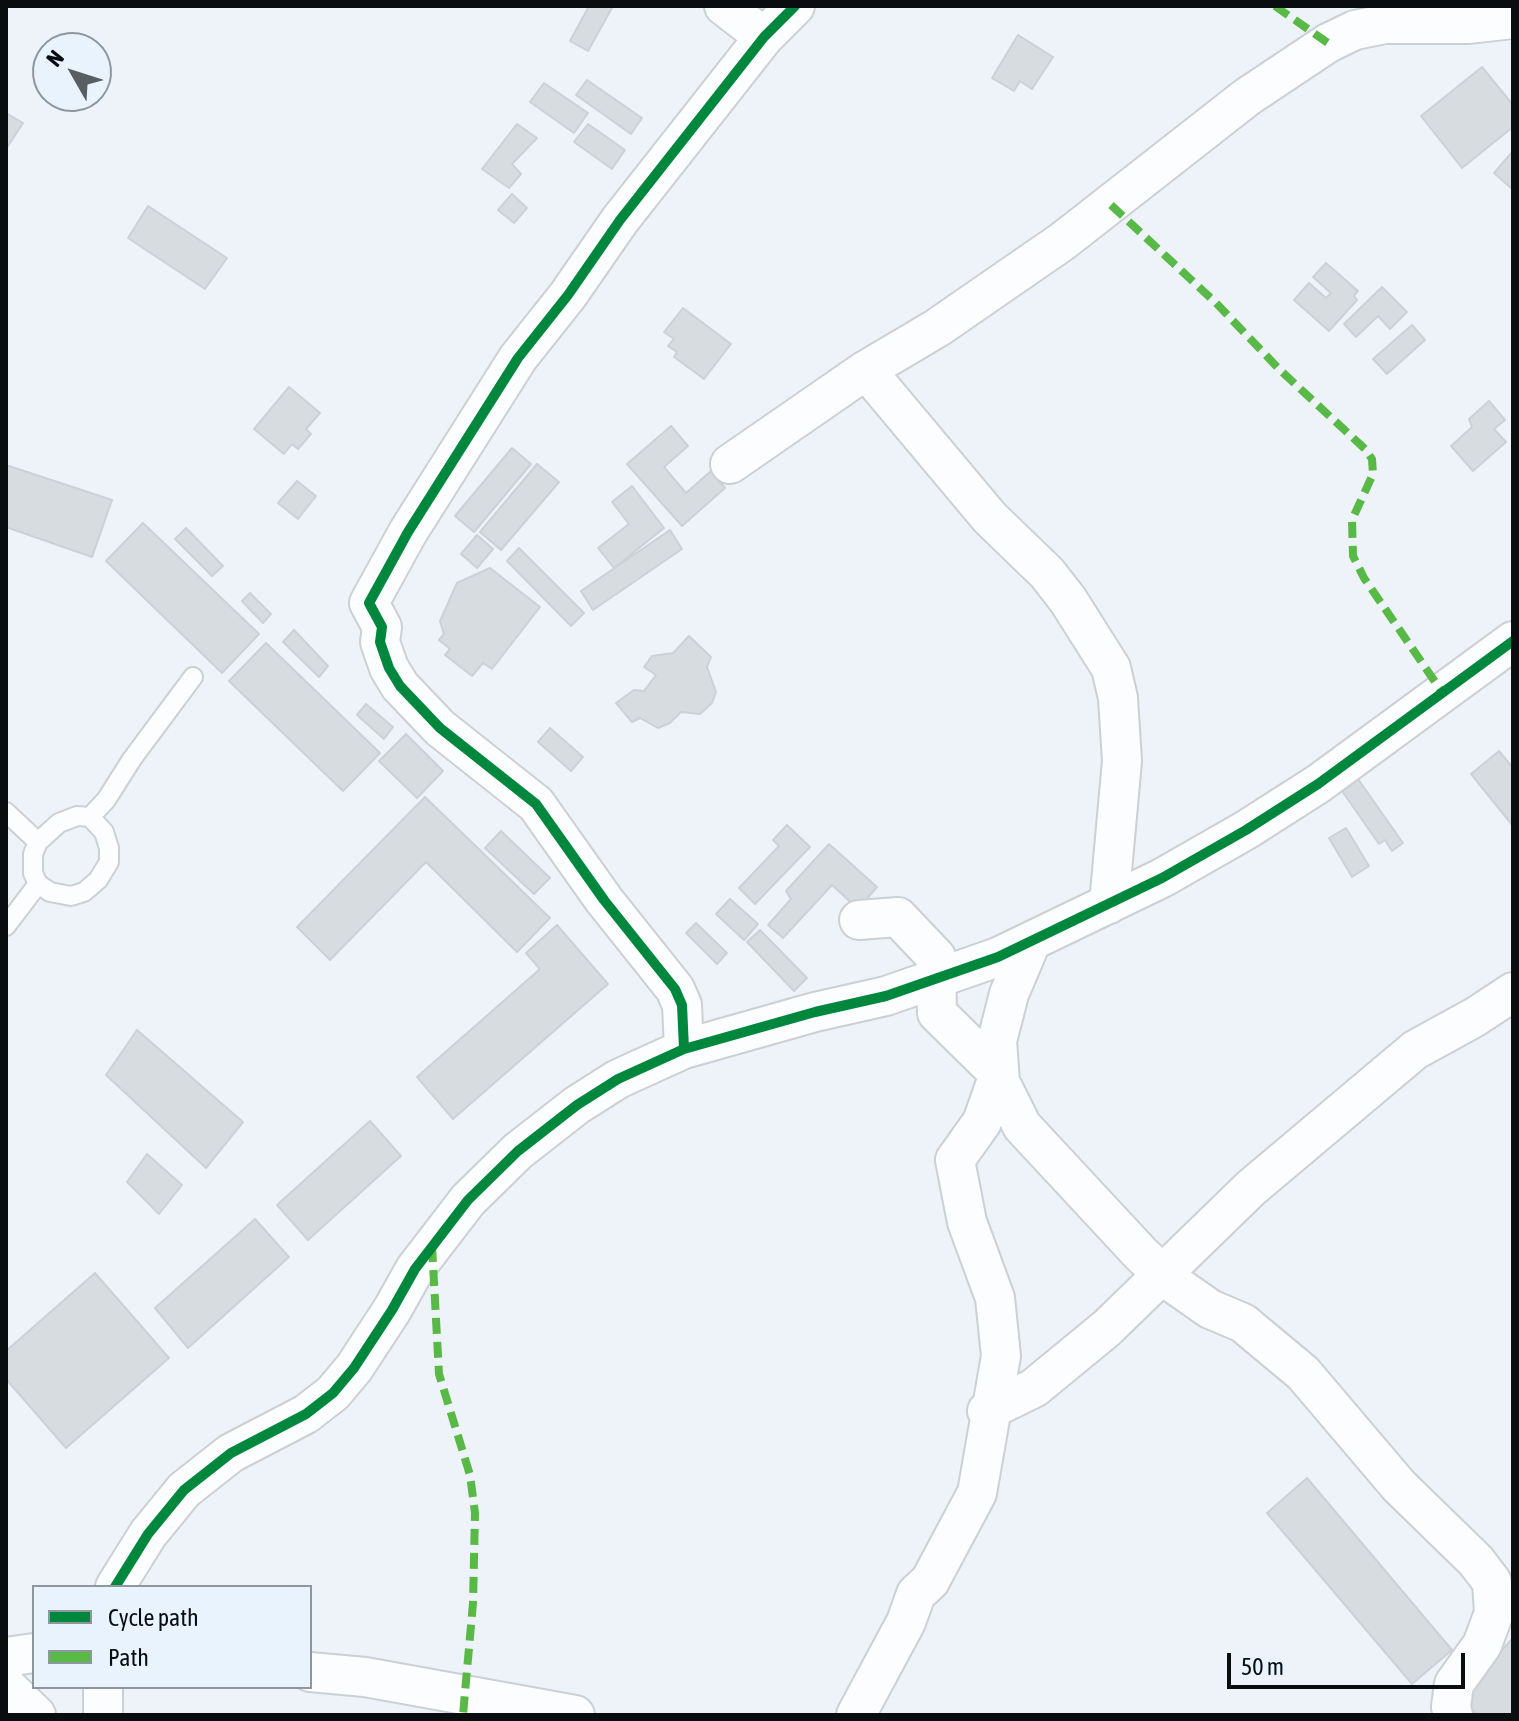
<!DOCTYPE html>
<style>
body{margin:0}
#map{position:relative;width:1519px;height:1721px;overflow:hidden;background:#edf3f8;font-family:"Asap Condensed",sans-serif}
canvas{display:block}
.frame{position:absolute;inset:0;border:8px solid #090d10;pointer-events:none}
.legend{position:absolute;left:32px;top:1585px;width:280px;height:104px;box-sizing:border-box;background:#e8f3fd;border:2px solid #8f979e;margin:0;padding:10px 14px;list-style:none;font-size:24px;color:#090d10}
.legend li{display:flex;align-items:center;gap:16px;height:40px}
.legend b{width:40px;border:2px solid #8f979e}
.north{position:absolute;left:32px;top:32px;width:80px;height:80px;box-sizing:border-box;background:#e8f3fd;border:2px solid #8f979e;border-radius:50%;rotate:309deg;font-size:22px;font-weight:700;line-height:32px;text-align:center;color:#090d10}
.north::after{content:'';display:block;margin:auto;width:28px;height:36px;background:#595e61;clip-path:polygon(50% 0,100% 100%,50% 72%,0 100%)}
.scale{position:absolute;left:1227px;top:1653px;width:238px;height:36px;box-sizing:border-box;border:4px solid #090d10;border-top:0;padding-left:10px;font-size:24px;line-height:28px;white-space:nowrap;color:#090d10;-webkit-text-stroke:6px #e8f3fd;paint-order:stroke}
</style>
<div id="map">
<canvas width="1519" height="1721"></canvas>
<div class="frame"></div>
<ul class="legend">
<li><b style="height:10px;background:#00873e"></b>Cycle path</li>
<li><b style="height:10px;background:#58b947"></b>Path</li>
</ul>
<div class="north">N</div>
<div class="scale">50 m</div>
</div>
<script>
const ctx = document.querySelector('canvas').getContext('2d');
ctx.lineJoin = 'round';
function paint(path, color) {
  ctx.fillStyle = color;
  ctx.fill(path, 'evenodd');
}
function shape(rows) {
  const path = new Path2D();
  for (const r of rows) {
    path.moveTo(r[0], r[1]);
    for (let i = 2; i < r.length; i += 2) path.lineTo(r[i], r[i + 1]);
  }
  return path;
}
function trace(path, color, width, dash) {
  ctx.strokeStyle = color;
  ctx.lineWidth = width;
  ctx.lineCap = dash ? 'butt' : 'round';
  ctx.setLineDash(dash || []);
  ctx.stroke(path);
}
const building = shape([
 [589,6,613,6,588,51,570,41,589,6],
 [1018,35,1053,57,1032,89,1020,81,1014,91,992,78,1018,35],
 [1482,67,1513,105,1513,127,1462,168,1421,116,1482,67],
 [587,80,642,118,631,134,576,95,587,80],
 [544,83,588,113,574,133,530,102,544,83],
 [6,113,23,123,6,149,6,113],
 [517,124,537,138,512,164,521,174,509,188,482,169,517,124],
 [588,124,625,150,612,169,574,142,588,124],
 [1513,151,1513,186,1511,188,1494,173,1513,151],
 [512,194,527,208,514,223,498,210,512,194],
 [148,206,227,258,205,289,128,238,148,206],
 [1326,263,1358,291,1354,296,1357,300,1329,331,1294,300,1309,283,1326,298,1331,293,1313,277,1326,263],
 [1382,287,1407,312,1390,329,1378,316,1356,337,1344,324,1382,287],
 [683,308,731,344,704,379,674,357,677,352,668,346,674,339,664,332,683,308],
 [1412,325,1425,340,1387,374,1373,359,1412,325],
 [289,387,320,413,306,429,311,434,298,449,292,444,284,454,254,429,289,387],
 [1489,401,1505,420,1494,429,1506,442,1473,471,1451,446,1472,427,1469,419,1489,401],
 [671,426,688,446,664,467,686,493,711,471,725,488,682,526,627,464,671,426],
 [512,448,531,464,474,532,455,516,512,448],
 [537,464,559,482,501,550,480,532,537,464],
 [6,465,112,500,92,557,6,527,6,465],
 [297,481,316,496,298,519,278,503,297,481],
 [632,486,664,528,614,568,598,548,629,524,612,502,632,486],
 [143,523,259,634,222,673,106,561,143,523],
 [186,528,223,566,212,576,175,539,186,528],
 [670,530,682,549,593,610,581,591,670,530],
 [477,535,493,549,477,568,461,554,477,535],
 [519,548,584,613,571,626,507,561,519,548],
 [490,568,540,607,492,669,483,663,472,676,445,655,450,649,439,640,444,634,440,621,457,583,490,568],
 [250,593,271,614,263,623,242,601,250,593],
 [294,630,328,666,319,677,283,642,294,630],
 [689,636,711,657,707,667,716,692,712,703,700,714,681,712,670,723,658,728,640,718,632,722,616,703,634,690,644,691,656,675,644,667,652,656,673,653,689,636],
 [266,643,380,753,343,791,229,681,266,643],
 [366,704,393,727,384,739,357,715,366,704],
 [550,728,583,757,571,771,538,742,550,728],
 [406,734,443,771,417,798,379,761,406,734],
 [1499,751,1513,768,1513,826,1471,774,1499,751],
 [1358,779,1403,843,1392,851,1385,840,1379,844,1342,791,1358,779],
 [425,797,550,918,517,952,426,862,330,960,297,927,425,797],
 [787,825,810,847,755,904,739,888,779,846,773,840,787,825],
 [1346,828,1369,866,1352,877,1329,838,1346,828],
 [501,831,550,878,534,894,485,848,501,831],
 [829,844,877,887,858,909,832,885,783,938,768,925,791,899,786,891,829,844],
 [730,899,758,924,744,940,716,914,730,899],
 [696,923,727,953,717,964,686,933,696,923],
 [557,925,608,984,453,1119,417,1077,540,969,526,953,557,925],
 [760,930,807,978,794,991,747,942,760,930],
 [137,1030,243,1122,206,1168,106,1075,137,1030],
 [370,1121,401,1156,308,1240,277,1205,370,1121],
 [147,1154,182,1185,159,1214,127,1182,147,1154],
 [255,1219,289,1257,188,1348,155,1308,255,1219],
 [95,1273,169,1358,66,1448,6,1379,6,1351,95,1273],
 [1307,1478,1452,1650,1412,1684,1267,1513,1307,1478],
 [1513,1638,1513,1715,1478,1715,1458,1696,1513,1638]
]);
paint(building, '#d7dce0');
trace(building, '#ccd1d5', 2);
const lane = shape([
 [6,812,38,842],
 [38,884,50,892,71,896,84,892,98,880,109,862,109,848,104,832,90,817],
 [6,926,38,884,33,873,33,854,38,842,59,823,77,816,90,817,106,800,132,759,193,677]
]);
const street = shape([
 [724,6,764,37],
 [866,370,990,518,1047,573,1068,600,1111,668,1118,698,1122,761,1109,904],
 [730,464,866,370,937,328,1063,241,1247,97,1328,43,1355,30,1385,24,1468,24,1513,19],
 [1031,942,1009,994,997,1041,1000,1082,1022,1126,1141,1254,1170,1281,1210,1309,1243,1323,1303,1373,1399,1486,1476,1561,1492,1582,1494,1613,1482,1645,1454,1684,1451,1707,1453,1715],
 [684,1049,682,1005,675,989,604,900,536,804,440,728,400,686,389,668,380,642,382,627,369,603,408,532,518,358,568,295,620,220,764,37,795,6],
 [987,1411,1034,1388,1107,1328,1251,1188,1415,1050,1475,1017,1513,992],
 [115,1587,148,1534,184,1490,231,1453,306,1414,333,1393,354,1368,392,1310,415,1269,468,1200,518,1151,577,1105,618,1079,684,1049,815,1012,886,996,998,957,1162,878,1246,830,1318,784,1513,641],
 [6,1657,34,1653],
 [310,1672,365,1677,575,1715],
 [6,1686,36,1715],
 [103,1687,103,1715],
 [856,1715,906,1622,916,1594,930,1581,977,1493,1001,1356,995,1298,967,1222,955,1160,982,1122,999,1074,937,1013,936,957,898,917,859,920]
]);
trace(lane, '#cbd0d4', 22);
trace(street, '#cbd0d4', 42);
trace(lane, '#fcfdfe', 18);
trace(street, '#fcfdfe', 38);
trace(shape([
 [1275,6,1328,43],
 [1111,205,1216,303,1280,370,1365,449,1372,459,1373,474,1352,520,1353,556,1364,578,1442,692],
 [432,1246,439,1374,470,1475,475,1513,473,1603,463,1715]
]), '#58b947', 8, [16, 8]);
trace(shape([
 [684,1049,682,1005,675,989,604,900,536,804,440,728,400,686,389,668,380,642,382,627,369,603,408,532,518,358,568,295,620,220,764,37,795,6],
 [115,1587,148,1534,184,1490,231,1453,306,1414,333,1393,354,1368,392,1310,415,1269,468,1200,518,1151,577,1105,618,1079,684,1049,815,1012,886,996,998,957,1162,878,1246,830,1318,784,1513,641]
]), '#00873e', 10);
</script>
